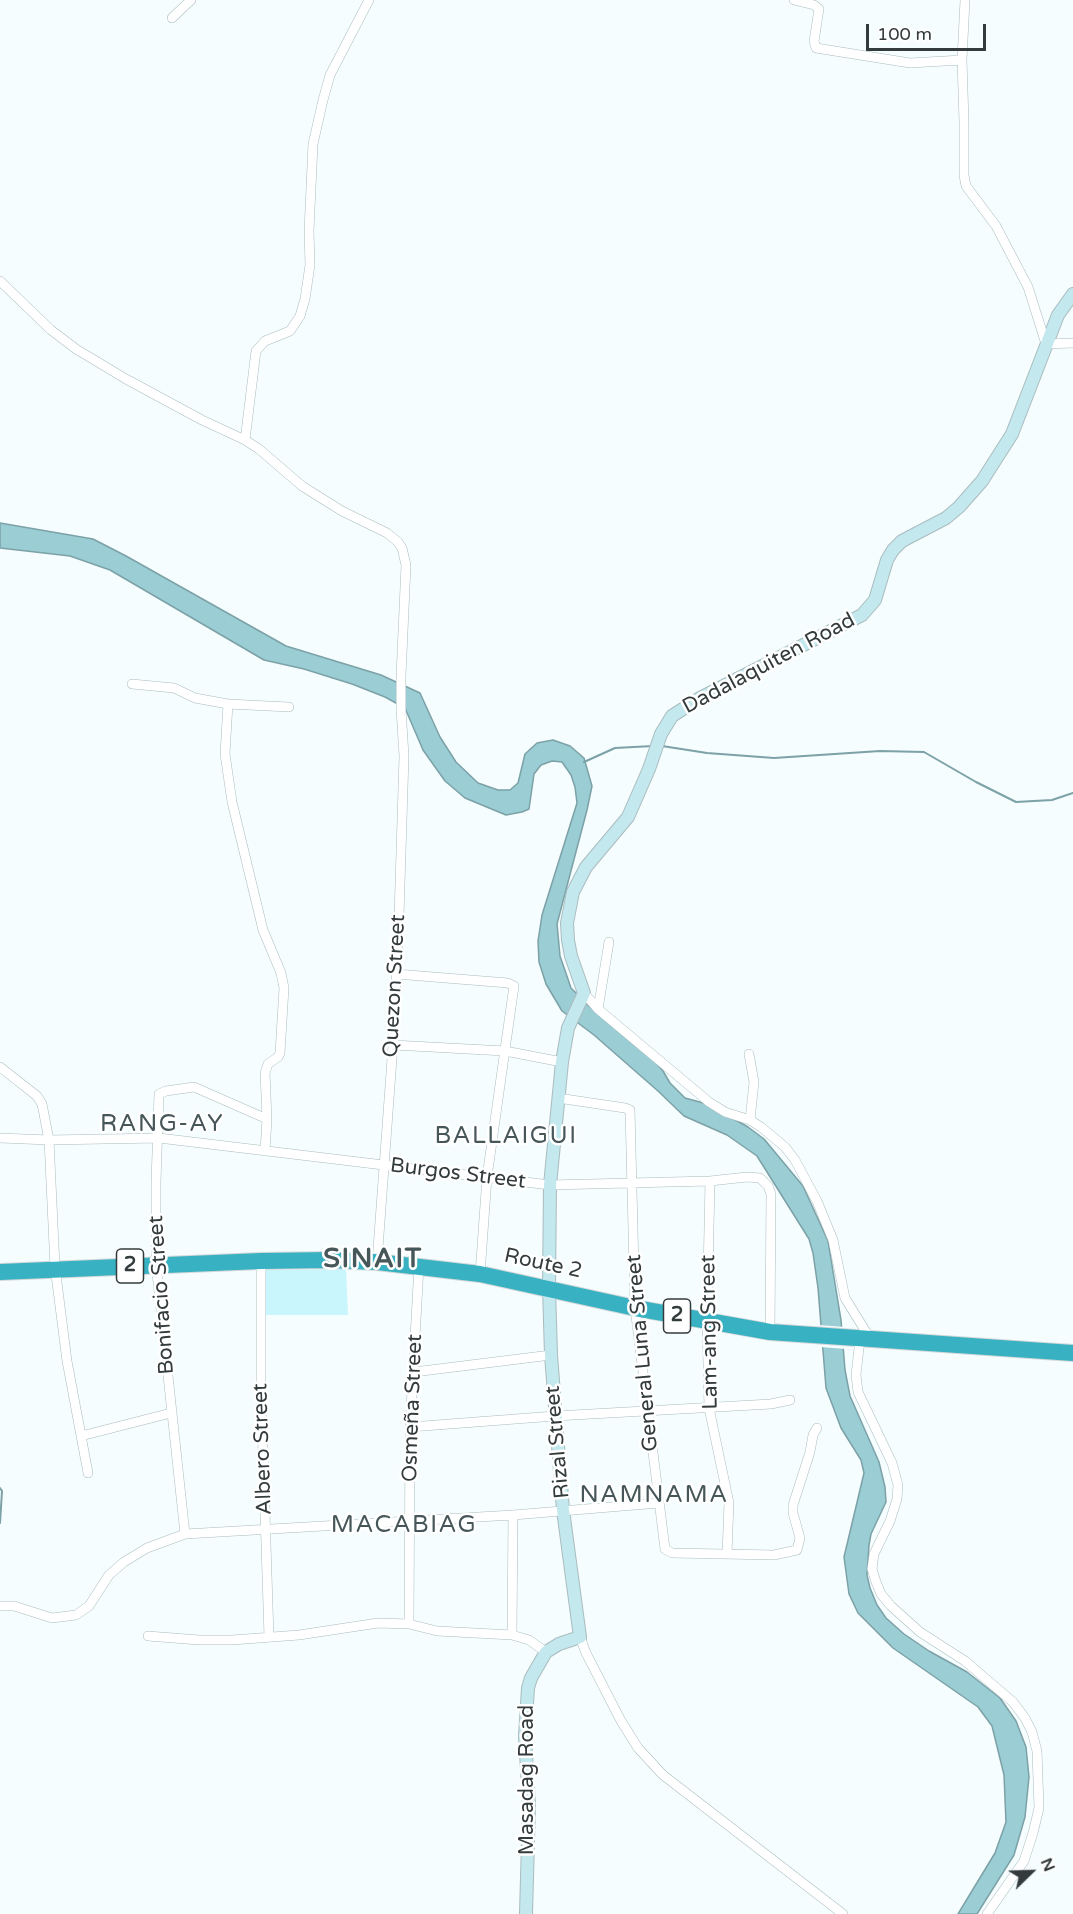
<!DOCTYPE html>
<meta charset="utf-8">
<style>
body{margin:0}
#map{position:relative;width:1073px;height:1914px;overflow:hidden;background:#f5fdfe;font-family:"Varela Round",sans-serif}
canvas{display:block}
.north{position:absolute;left:1001px;top:1842px;width:60px;height:60px;-webkit-text-stroke:4px #fff;paint-order:stroke;rotate:67deg;font-size:16px;font-weight:700;line-height:24px;text-align:center;color:#343b3c}
.north::after{content:'';display:block;margin:auto;width:21px;height:27px;background:#343b3c;clip-path:polygon(50% 0,100% 100%,50% 72%,0 100%)}
.scale{position:absolute;left:866px;top:24px;width:120px;height:27px;box-sizing:border-box;border:3px solid #343b3c;border-top:0;padding-left:8px;font-size:18px;line-height:21px;white-space:nowrap;color:#343b3c;-webkit-text-stroke:4px #fff;paint-order:stroke}
</style>
<div id="map">
<canvas width="1073" height="1914"></canvas>
<div class="north">N</div>
<div class="scale">100 m</div>
</div>
<script>
const ctx = document.querySelector('canvas').getContext('2d');
ctx.lineJoin = 'round';
function paint(path, color) {
  ctx.fillStyle = color;
  ctx.fill(path, 'evenodd');
}
function shape(rows) {
  const path = new Path2D();
  for (const r of rows) {
    path.moveTo(r[0], r[1]);
    for (let i = 2; i < r.length; i += 2) path.lineTo(r[i], r[i + 1]);
  }
  return path;
}
function trace(path, color, width, dash) {
  ctx.strokeStyle = color;
  ctx.lineWidth = width;
  ctx.lineCap = dash ? 'butt' : 'round';
  ctx.setLineDash(dash || []);
  ctx.stroke(path);
}
function label(font, color, halo, rows, align = 'center') {
  ctx.font = font + ' "Varela Round",sans-serif';
  ctx.lineWidth = 5;
  ctx.setLineDash([]);
  ctx.textBaseline = 'middle';
  ctx.strokeStyle = halo;
  ctx.fillStyle = color;
  for (const [text, x, y, turn = 0] of rows) {
    ctx.save();
    ctx.translate(x, y);
    ctx.rotate((+turn || 0) * Math.PI / 180);
    ctx.textAlign = isNaN(turn) ? turn : align;
    if (halo) ctx.strokeText(text, 0, 0);
    ctx.fillText(text, 0, 0);
    ctx.restore();
  }
}
paint(shape([
 [346,1269,348,1315,266,1315,266,1270]
]), '#c9f5fc');
const water = shape([
 [0,523,93,539,126,556,286,646,381,675,420,693,440,737,456,762,478,783,498,790,510,790,518,783,525,754,537,743,553,740,570,746,584,758,592,786,587,810,557,924,560,956,571,988,590,1007,650,1055,663,1071,670,1083,685,1098,707,1104,748,1127,764,1139,803,1186,828,1241,841,1320,845,1370,850,1396,879,1462,885,1487,886,1502,871,1534,869,1545,867,1575,870,1588,877,1605,886,1618,904,1634,929,1651,967,1672,1000,1698,1016,1721,1026,1747,1029,1777,1025,1817,1014,1855,977,1914,958,1914,995,1853,1006,1822,1004,1775,992,1726,978,1707,893,1648,858,1613,849,1594,844,1557,864,1473,861,1460,841,1428,826,1388,818,1288,813,1253,809,1239,757,1156,727,1135,684,1116,658,1091,594,1035,562,1011,546,984,539,962,538,941,542,915,577,803,575,787,571,775,562,762,552,761,541,765,534,774,529,809,522,812,506,815,465,798,445,781,423,750,405,708,385,697,352,684,304,669,264,660,110,570,70,556,0,548,0,523]
]);
paint(water, '#9bcdd5');
trace(water, '#7ca1a7', 1.5);
paint(shape([
 [818,1325,845,1327,846,1349,820,1347]
]), '#f5fdfe');
trace(shape([
 [662,746,707,753,774,758,880,751,924,752,976,782,1016,802,1052,800,1073,793],
 [584,762,615,748,653,746],
 [0,1488,2,1491,0,1523]
]), '#7ca1a7', 2);
const street = shape([
 [794,0,814,5,819,9,814,41,816,48,910,63,962,60],
 [965,0,962,60,964,122,964,175,966,186,996,226,1028,287,1046,344,1073,343],
 [172,18,191,0],
 [0,281,51,330,76,349,126,379,202,420,245,440,259,449,302,486,342,511,387,533,398,542,402,548,406,565,401,676,401,709,404,756,399,916,393,1045,377,1262],
 [245,440,256,351,265,341,290,331,300,316,305,299,310,265,309,231,313,144,323,100,330,75,369,0],
 [132,684,174,688,195,698,228,704,289,707],
 [228,704,225,754,232,802,263,930,281,973,284,988,280,1053,278,1057,268,1064,265,1073,267,1119],
 [396,974,508,983,514,986,487,1177,480,1274],
 [584,993,598,1009,709,1102,725,1112,750,1120,761,1127,785,1147,795,1160,817,1201,833,1240,845,1298,871,1340],
 [598,1009,609,942],
 [393,1045,505,1051,562,1062],
 [749,1054,754,1082,750,1120],
 [0,1067,37,1096,42,1104,49,1140,55,1267,67,1361,88,1473],
 [558,1098,625,1108,630,1110,635,1308,665,1549,672,1553,774,1555,797,1550,800,1538,793,1513,793,1505,810,1452,813,1435,817,1428],
 [0,1138,49,1140,159,1138,550,1185,710,1181,747,1177,760,1178,768,1186,771,1194,770,1332],
 [710,1181,707,1322,709,1408,729,1503,727,1554],
 [261,1261,261,1389,269,1637],
 [419,1266,410,1427,409,1624,437,1631,512,1635,529,1640,546,1652],
 [860,1339,856,1375,858,1392,892,1463,898,1485,897,1499,890,1521,874,1554,872,1569,876,1582,881,1594,891,1606,920,1632,965,1661,1013,1702,1025,1718,1032,1732,1037,1751,1039,1808,1033,1833,1024,1861,987,1914],
 [414,1372,551,1355],
 [410,1427,555,1416,771,1404,790,1400],
 [81,1436,171,1413],
 [185,1534,156,1264,156,1182,159,1094,166,1091,194,1087,267,1119,265,1151],
 [0,1606,14,1606,52,1618,76,1615,89,1606,109,1575,124,1562,147,1548,185,1534,513,1515,659,1503],
 [512,1635,513,1515],
 [148,1636,199,1640,232,1640,299,1635,378,1623,409,1624],
 [580,1637,586,1653,621,1721,638,1748,663,1775,843,1914]
]);
const secondary = shape([
 [526,1914,529,1805,525,1736,528,1688,531,1678,546,1652,559,1644,580,1637,563,1510,551,1355,549,1288,550,1185,562,1062,568,1028,584,993,571,956,568,940,567,923,573,892,586,867,628,817,649,769,661,734,672,716,700,698,862,615,875,600,887,560,893,550,902,541,946,518,959,507,982,481,1012,434,1058,315,1073,294]
]);
const highway = shape([
 [0,1272,261,1261,330,1260,377,1262,480,1274,635,1308,770,1332,1073,1353]
]);
trace(street, '#aabcbf', 10);
trace(secondary, '#aabcbf', 14);
trace(highway, '#d6d8d8', 18);
trace(street, '#fff', 9);
trace(secondary, '#c3e8ed', 12);
trace(highway, '#38b2c3', 16);
for (const [x, y, w] of [
 [130,1266,27],
 [677,1316,27]
]) {
  const box = new Path2D();
  box.roundRect(x - w / 2, y - 17, w, 34, 4.5);
  ctx.fillStyle = '#fff';
  ctx.fill(box);
  trace(box, '#343b3c', 1.5);
}
label('bold 20px', '#343b3c', null, [
 ["2",130,1266],
 ["2",677,1316]
]);
label('21px', '#343b3c', '#fff', [
 ["Dadalaquiten Road",769,664,-28],
 ["Quezon Street",395,986,-87],
 ["Burgos Street",458,1174,7],
 ["Route 2",543,1264,12],
 ["Bonifacio Street",162,1295,-94],
 ["Lam-ang Street",710,1332,-91],
 ["General Luna Street",643,1353,-95],
 ["Osmeña Street",413,1408,-88],
 ["Rizal Street",558,1442,-95],
 ["Albero Street",263,1449,-92],
 ["Masadag Road",527,1780,-90]
]);
ctx.letterSpacing = '1.5px';
label('24px', '#465659', '#fff', [
 ["RANG-AY",162,1125],
 ["BALLAIGUI",506,1137],
 ["NAMNAMA",654,1496],
 ["MACABIAG",404,1526]
]);
ctx.letterSpacing = '0px';
ctx.letterSpacing = '1.5px';
label('bold 27px', '#465659', '#fff', [
 ["SINAIT",373,1260]
]);
ctx.letterSpacing = '0px';
</script>
